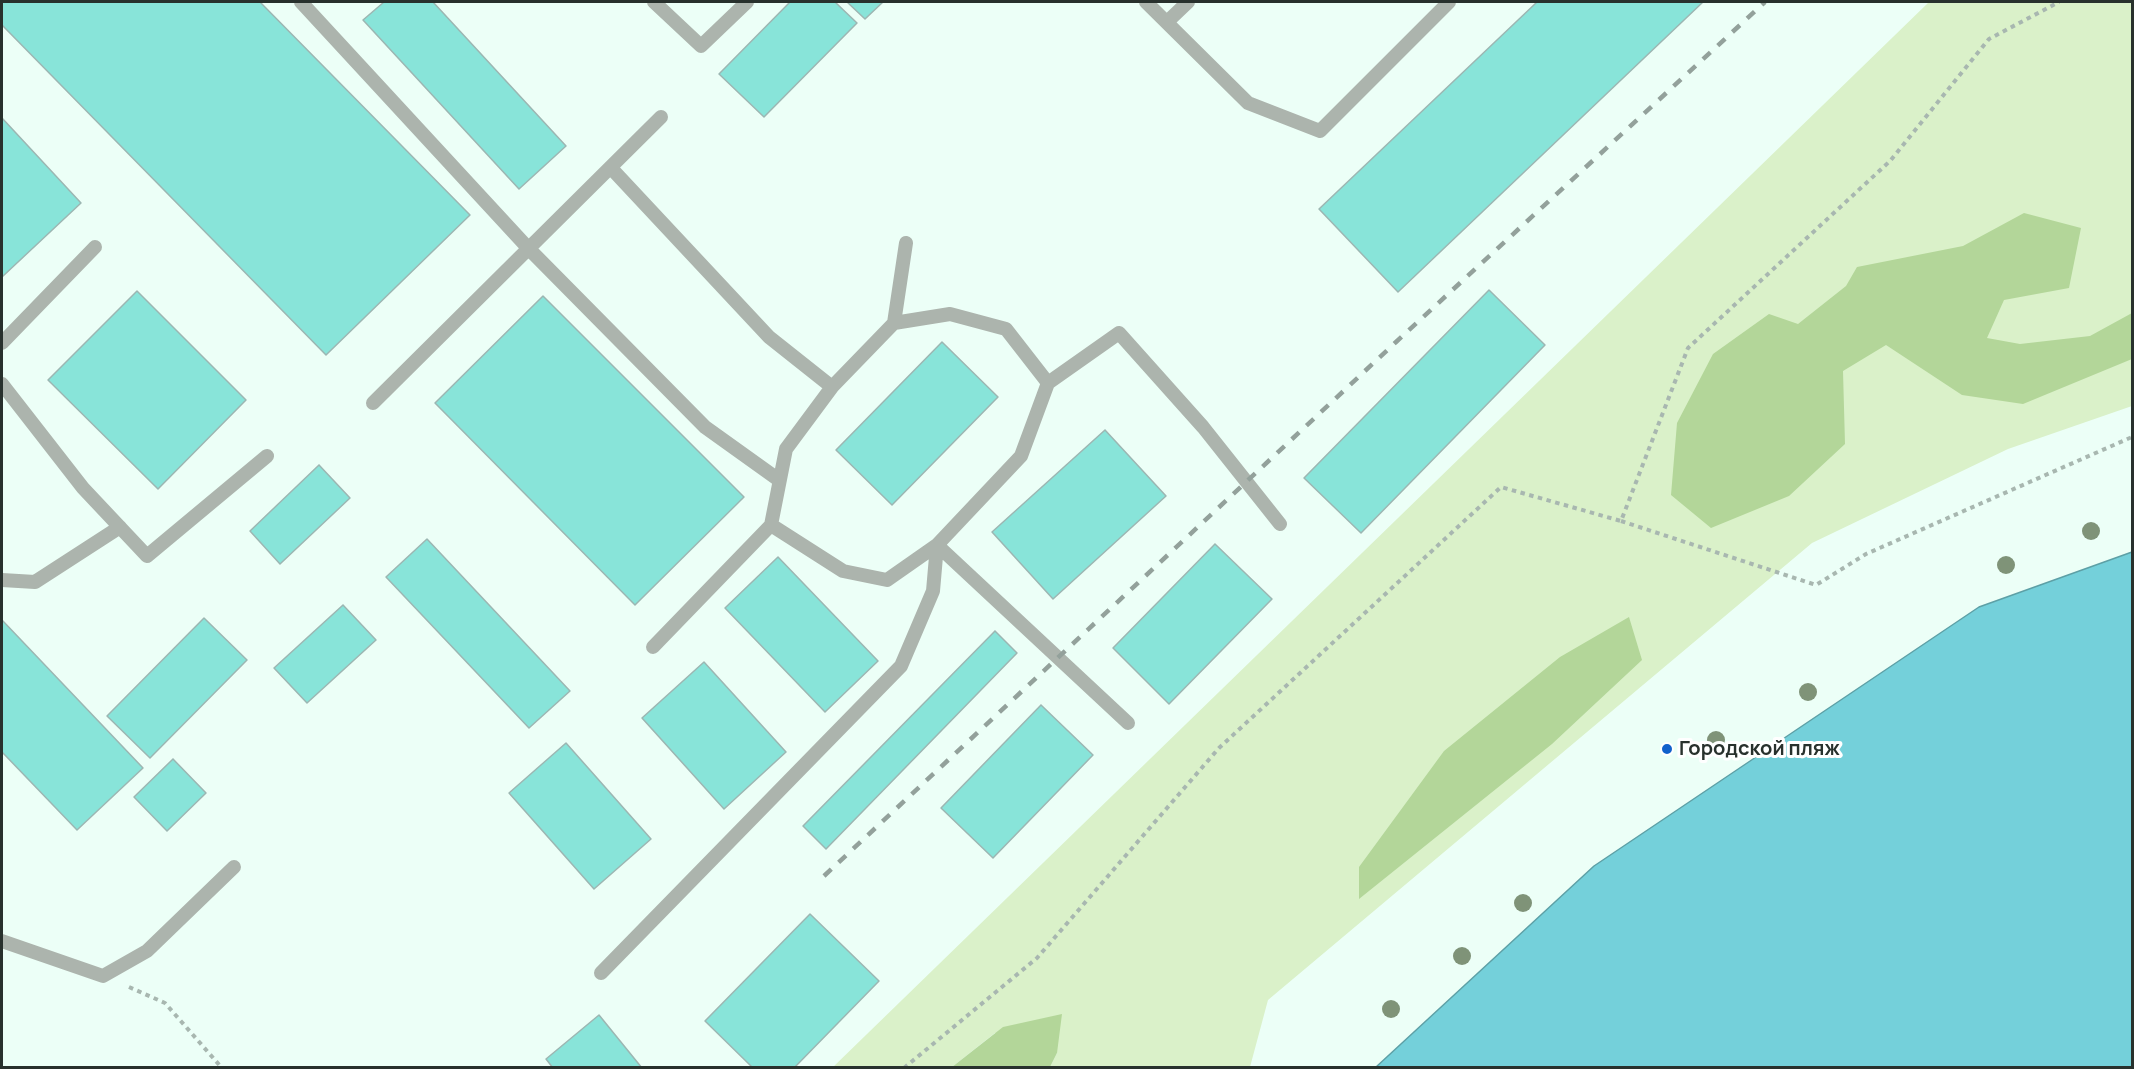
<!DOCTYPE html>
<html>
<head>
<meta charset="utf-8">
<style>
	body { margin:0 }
	#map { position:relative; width:2134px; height:1069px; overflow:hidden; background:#ecfff7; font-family:Manrope,sans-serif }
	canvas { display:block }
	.frame { position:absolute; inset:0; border:3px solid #28312d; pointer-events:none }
</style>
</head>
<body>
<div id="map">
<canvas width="2134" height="1069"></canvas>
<div class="frame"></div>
</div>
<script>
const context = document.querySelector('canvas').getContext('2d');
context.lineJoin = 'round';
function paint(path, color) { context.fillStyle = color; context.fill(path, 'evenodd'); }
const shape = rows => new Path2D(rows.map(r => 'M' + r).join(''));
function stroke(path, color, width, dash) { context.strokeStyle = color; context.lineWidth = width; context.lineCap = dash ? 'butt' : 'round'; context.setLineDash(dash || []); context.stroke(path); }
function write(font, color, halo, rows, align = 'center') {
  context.font = font + ' Manrope,sans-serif'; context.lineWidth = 6; context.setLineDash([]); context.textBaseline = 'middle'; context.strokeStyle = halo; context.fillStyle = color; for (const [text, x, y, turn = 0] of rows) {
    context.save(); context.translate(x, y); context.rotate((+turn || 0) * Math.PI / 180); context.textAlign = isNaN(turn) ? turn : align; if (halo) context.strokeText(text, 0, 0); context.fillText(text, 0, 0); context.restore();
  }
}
paint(shape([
	[1929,2,2132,2,2132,406,2008,449,1812,543,1268,1000,1250,1067,1050,1067,1057,1053,995,1033,952,1067,832,1068]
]), '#daf1c9');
paint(shape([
	[2024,213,2081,228,2069,288,2004,300,1987,338,2020,344,2090,336,2132,313,2132,359,2023,404,1962,395,1886,345,1843,371,1845,444,1789,496,1711,528,1671,495,1677,423,1713,354,1769,314,1798,324,1846,286,1857,267,1963,246],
	[1629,617,1642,660,1552,744,1359,899,1359,867,1444,751,1560,657],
	[1062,1014,1057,1053,1050,1067,952,1067,1003,1027]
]), '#b3d699');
const water = shape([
	[2132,552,2132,1067,1376,1067,1594,866,1979,607,2132,552]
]);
paint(water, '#74d0da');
stroke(water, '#5da0a6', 1.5);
const building = shape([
	[2,2,260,2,470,215,326,355,2,25,2,2],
	[384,2,433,2,566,146,519,189,363,20,384,2],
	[790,2,835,2,857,23,764,117,719,74,790,2],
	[847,2,883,2,865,19,847,2],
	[1537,2,1703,2,1398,292,1319,209,1537,2],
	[2,118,81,203,2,277,2,118],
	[1489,290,1545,345,1361,533,1304,478,1489,290],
	[137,291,246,400,158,489,48,380,137,291],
	[543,296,744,497,635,605,435,403,543,296],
	[942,342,998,397,892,505,836,450,942,342],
	[1105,430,1166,496,1053,599,992,532,1105,430],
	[319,465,350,498,280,564,250,531,319,465],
	[427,539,570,691,529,728,386,577,427,539],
	[1215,544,1272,599,1169,704,1113,648,1215,544],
	[778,557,878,661,825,712,725,608,778,557],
	[343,605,376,640,307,703,274,668,343,605],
	[204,618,247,660,150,758,107,716,204,618],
	[2,620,143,768,77,830,2,752,2,620],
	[995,631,1017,653,826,849,803,826,995,631],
	[704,662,786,752,724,809,642,718,704,662],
	[1041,705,1093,755,993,858,941,808,1041,705],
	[566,743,651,839,594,889,509,793,566,743],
	[173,759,206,793,167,831,134,797,173,759],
	[810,914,879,981,794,1068,753,1068,705,1021,810,914],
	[599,1015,642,1068,553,1068,546,1059,599,1015]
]);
paint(building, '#88e4d9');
stroke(building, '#9cb6b2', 1.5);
stroke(shape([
	[1621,521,1816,585,1866,554,2132,437],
	[129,987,165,1003,222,1068],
	[904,1068,1037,958,1219,748,1501,487,1621,521,1688,348,1890,161,1989,39,2059,2]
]), '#a8b7b0', 4, [4.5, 4.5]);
stroke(shape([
	[301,2,529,249,705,427,779,480],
	[654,2,701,46,747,2],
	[1146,2,1248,103,1320,131,1449,2],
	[1167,22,1188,2],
	[611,168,769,337,832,387,894,323,906,243],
	[2,343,95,247],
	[1048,383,1119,333,1203,427,1280,524],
	[2,384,83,488,147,556,267,456],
	[373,403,661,117],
	[771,525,843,571,887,580,937,545,1021,456,1048,383,1006,329,950,314,894,323],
	[937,545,1128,723],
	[2,580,35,582,120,527],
	[653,647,771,525,786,449,832,387],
	[2,941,103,976,147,951,234,867],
	[601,973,901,666,933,591,937,545]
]), '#acb4ad', 14);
stroke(shape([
	[824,876,1396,342,1765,2]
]), '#93a19b', 4.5, [10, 10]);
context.fillStyle = '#7f9378';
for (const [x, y] of [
	[2091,531],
	[2006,565],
	[1808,692],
	[1716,740],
	[1523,903],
	[1462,956],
	[1391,1009]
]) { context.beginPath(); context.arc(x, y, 9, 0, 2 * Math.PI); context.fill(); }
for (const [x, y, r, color] of [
	[1667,749,6,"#1161cb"]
]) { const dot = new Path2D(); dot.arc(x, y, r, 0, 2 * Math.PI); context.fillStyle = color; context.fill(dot); stroke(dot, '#fff', 2); }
write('bold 20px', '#28312d', '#fff', [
	["Городской пляж",1679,749]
], 'left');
</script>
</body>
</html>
